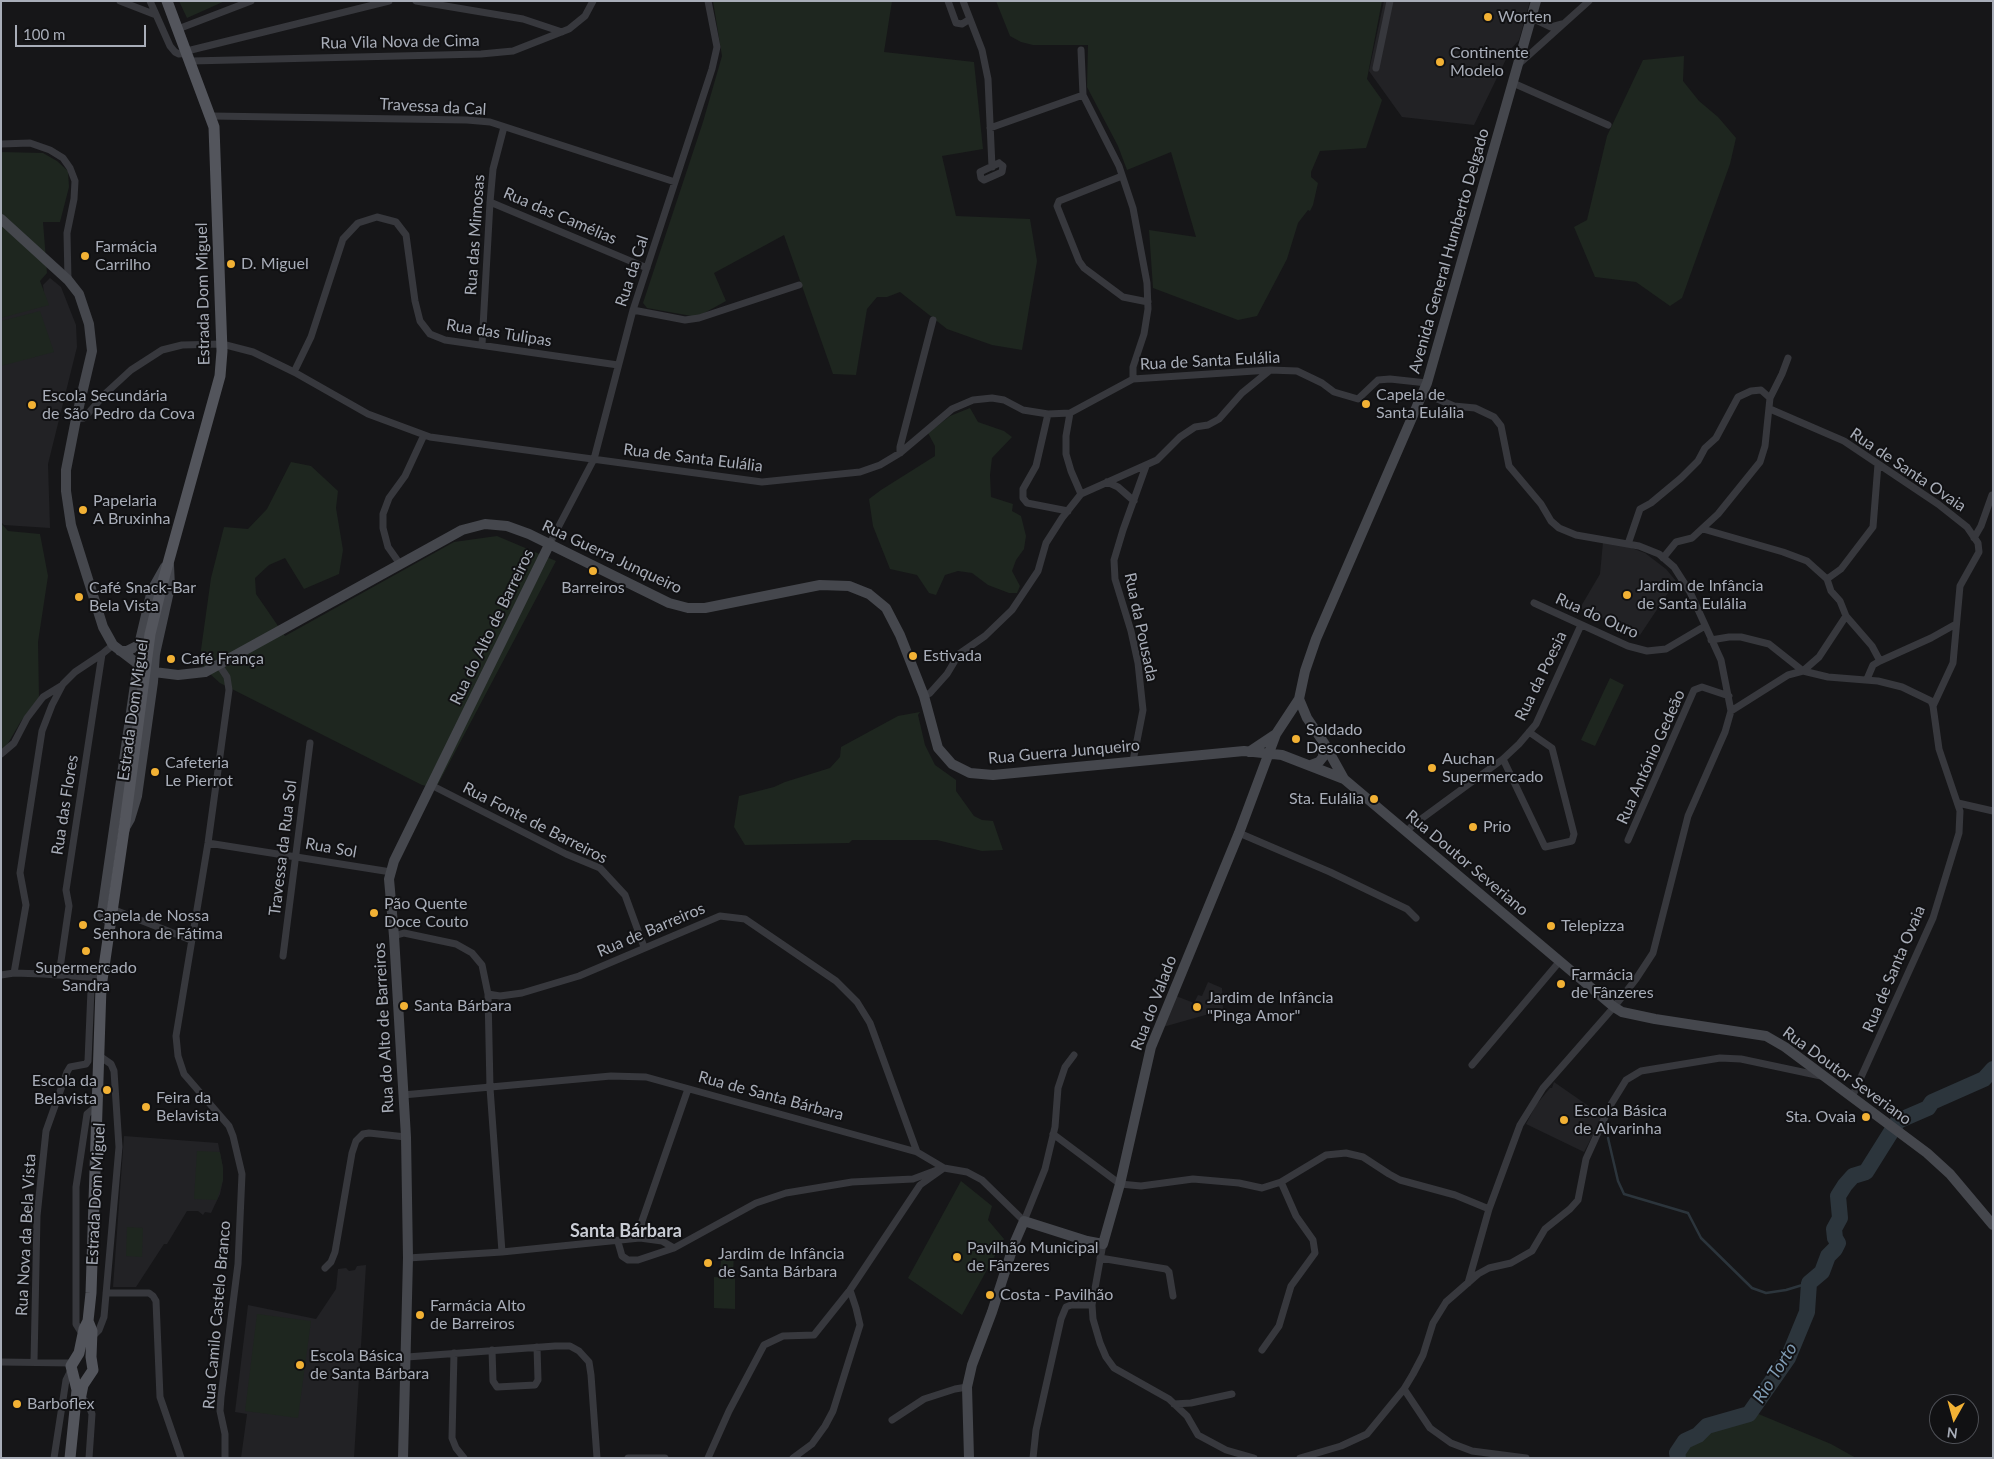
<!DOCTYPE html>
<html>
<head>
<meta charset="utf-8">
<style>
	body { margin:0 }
	#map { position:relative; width:1994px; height:1459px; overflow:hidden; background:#161618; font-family:Lato,sans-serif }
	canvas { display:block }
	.frame { position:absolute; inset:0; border:2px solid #a8adb8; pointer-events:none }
	.north { position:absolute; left:1929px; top:1394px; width:50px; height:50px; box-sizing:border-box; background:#111113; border:1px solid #4d4f55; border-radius:50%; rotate:187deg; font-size:14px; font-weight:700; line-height:20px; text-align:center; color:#a8adb8 }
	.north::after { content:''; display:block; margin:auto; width:18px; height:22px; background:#f2b134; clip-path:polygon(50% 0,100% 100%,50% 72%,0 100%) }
	.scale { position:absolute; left:15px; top:25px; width:131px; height:22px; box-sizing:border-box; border:2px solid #a8adb8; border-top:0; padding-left:6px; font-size:15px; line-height:18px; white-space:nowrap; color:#a8adb8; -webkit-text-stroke:4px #111113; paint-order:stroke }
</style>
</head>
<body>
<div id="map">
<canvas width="1994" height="1459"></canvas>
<div class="frame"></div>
<div class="north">N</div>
<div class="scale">100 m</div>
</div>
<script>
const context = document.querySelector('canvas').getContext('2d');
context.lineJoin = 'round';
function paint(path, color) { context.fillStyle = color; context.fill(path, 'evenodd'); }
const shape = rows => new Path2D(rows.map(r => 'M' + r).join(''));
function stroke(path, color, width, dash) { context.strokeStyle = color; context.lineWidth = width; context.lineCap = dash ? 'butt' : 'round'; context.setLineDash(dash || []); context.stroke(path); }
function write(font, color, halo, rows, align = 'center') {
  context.font = font + ' Lato,sans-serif'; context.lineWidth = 4; context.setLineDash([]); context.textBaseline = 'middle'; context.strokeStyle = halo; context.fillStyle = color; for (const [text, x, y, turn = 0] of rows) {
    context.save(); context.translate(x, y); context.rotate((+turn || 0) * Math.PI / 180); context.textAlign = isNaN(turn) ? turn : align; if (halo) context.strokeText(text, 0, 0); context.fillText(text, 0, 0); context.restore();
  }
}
paint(shape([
	[1384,1,1530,1,1519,40,1511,49,1474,125,1402,117,1369,71],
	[50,278,61,287,76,325,77,347,48,464,50,528,4,525,1,522,1,314,45,301,43,285],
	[1603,542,1629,547,1645,553,1666,569,1676,581,1640,635,1580,608,1600,574],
	[1208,982,1222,988,1223,1010,1163,1027,1176,996,1194,1003,1198,995,1202,996],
	[1554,1082,1603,1116,1584,1152,1526,1124,1536,1105,1550,1088,1552,1088],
	[124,1136,218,1143,223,1168,223,1180,220,1194,211,1213,205,1212,203,1215,198,1211,187,1211,167,1244,164,1244,136,1287,113,1287],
	[366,1265,354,1458,241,1458,247,1414,235,1412,248,1305,316,1319,336,1289,338,1269,346,1268,349,1271,355,1270,357,1266]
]), '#222225');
paint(shape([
	[179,1,225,1,187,18],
	[713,1,892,1,884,52,974,62,983,149,942,156,956,216,1030,219,1037,261,1022,350,992,345,947,329,900,292,887,297,877,297,867,309,856,375,833,374,784,235,714,273,726,301,697,317,647,308,643,303,703,122,722,56],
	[996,1,1382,1,1367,79,1382,100,1366,148,1320,151,1311,172,1311,177,1318,183,1313,205,1310,211,1308,210,1298,223,1287,259,1257,316,1238,320,1153,288,1149,230,1196,237,1171,152,1127,170,1118,146,1087,87,1088,45,1033,45,1021,42,1010,36],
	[1684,56,1683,81,1699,101,1718,117,1736,138,1730,164,1682,298,1670,306,1636,282,1595,277,1574,227,1587,220,1607,136,1643,60],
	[1,152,43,153,57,161,68,171,69,187,60,222,43,222,47,273,40,281,49,305,1,318],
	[40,311,54,352,1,366,1,321],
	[970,408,978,422,1004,431,1012,437,992,458,990,475,991,497,1013,504,1012,511,1021,516,1026,536,1024,549,1016,560,1012,571,1020,586,1017,593,1009,593,988,585,972,573,958,571,945,575,936,595,929,593,917,575,890,569,873,526,869,499,881,490,935,456,935,446,928,433,950,416],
	[291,462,311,466,338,491,336,508,343,550,339,574,304,589,285,558,269,565,255,578,256,594,285,636,454,542,497,536,556,561,436,788,422,785,220,683,199,664,211,578,224,527,248,529,267,509],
	[1,523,8,531,40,534,48,576,38,642,39,698,21,721,7,745,1,750],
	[1610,678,1624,685,1595,746,1581,740],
	[920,712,918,715,925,745,935,765,956,780,956,791,974,816,982,820,993,821,1003,850,982,851,937,840,852,840,849,843,745,845,734,827,739,796,774,787,785,782,830,768,840,757,841,747,898,716],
	[197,1151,220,1152,223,1168,223,1180,217,1200,194,1199],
	[961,1181,992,1206,988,1220,1004,1239,962,1315,908,1278],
	[127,1227,143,1228,142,1257,126,1256],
	[734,1253,733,1275,720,1274,721,1259],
	[714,1277,735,1278,735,1309,714,1308],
	[257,1314,311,1321,298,1418,245,1411],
	[1756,1413,1831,1444,1856,1458,1672,1458,1679,1449,1732,1418,1753,1416]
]), '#1e261f');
stroke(shape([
	[1608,1138,1618,1181,1624,1194,1688,1213,1701,1238,1752,1288,1766,1293,1786,1290,1809,1283]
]), '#2c353c', 2.5);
stroke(shape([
	[1678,1458,1677,1453,1685,1441,1698,1435,1707,1426,1749,1414,1788,1358,1807,1312,1809,1283,1822,1272,1828,1256,1835,1249,1838,1243,1835,1238,1834,1229,1840,1218,1838,1196,1845,1185,1853,1176,1866,1172,1898,1121,1928,1108,1932,1102,1984,1079,1993,1069]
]), '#2c353c', 16);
stroke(shape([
	[120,1,156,15],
	[150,1,170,46,175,52,179,54,188,53],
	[416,1,523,19,562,32],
	[948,1,956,23,962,24,970,19],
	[963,1,982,50,988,79,992,167],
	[1533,11,1536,20,1551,27,1562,24],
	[178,29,251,1],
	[1081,50,1083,95,1119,166,1133,208,1147,283,1148,309,1144,334,1133,367,1133,379],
	[187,51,389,1],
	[191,61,481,54,513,51,569,29,585,16,593,1],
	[1519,64,1589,1],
	[1376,68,1390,1],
	[1513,83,1608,125],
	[212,116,467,120,490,122,675,182],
	[990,128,1083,95],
	[1,144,30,143,50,150,63,158,70,168,75,181,74,199,67,233,68,280],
	[999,163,1003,166,1002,172,984,180,981,178,980,172,999,163],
	[1122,176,1059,201,1057,206,1079,261,1084,268,1123,297,1148,302],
	[490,202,647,268],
	[633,310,685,320,699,318,799,285],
	[482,345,490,202,493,169,504,127],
	[294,372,311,337,343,239,358,223,377,217,396,222,406,235,415,301,420,321,430,334,445,340,618,365],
	[1423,393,1454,406,1475,408,1494,417,1501,426,1509,466,1541,504,1551,521,1559,528,1576,535,1639,546,1659,554,1674,567,1690,592,1721,660,1731,711,1725,732,1688,816,1653,953,1636,979,1614,1007,1543,1088,1520,1125,1489,1209,1468,1283],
	[1770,409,1844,441,1938,504,1967,527,1978,543,1979,552,1960,586,1953,663,1933,706,1939,749,1960,811,1959,833,1933,918,1852,1097],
	[1070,413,1066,436,1066,454,1071,471,1081,494],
	[1048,414,1036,466,1023,489,1023,498,1027,503,1068,511],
	[76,419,84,418,106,393,131,370,162,350,182,345,222,344,253,352,294,372,368,414,430,437,762,482,860,472,880,465,900,453,952,409,973,400,992,398,1004,400,1023,410,1048,414,1070,413,1133,379,1270,370,1297,371,1322,383,1334,392,1358,399,1378,380,1390,379,1427,383],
	[900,453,900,447,933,320],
	[1107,482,1118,487,1134,501],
	[1703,529,1783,552,1807,561,1827,579,1831,591,1840,601,1846,616,1819,657,1803,671,1769,644,1741,637,1729,637,1711,640],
	[1974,538,1981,526,1992,495],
	[550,543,594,459,633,310,712,69,717,47,708,1],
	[1628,544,1640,509,1651,503,1681,478,1698,461,1705,448,1716,438,1738,397,1751,391,1761,390,1770,398],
	[1663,558,1676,542,1692,538,1718,514,1760,462,1765,446,1770,398,1782,374,1788,358],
	[400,564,388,547,383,528,383,514,389,498,405,476,424,435],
	[1827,579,1841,569,1873,527,1878,464],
	[1534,603,1628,646,1647,651,1666,649,1705,626],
	[1846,616,1872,646,1880,661],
	[219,665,227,677,229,690,208,843,176,1036,178,1056,184,1074,229,1126,233,1136,242,1174,238,1264,221,1397,220,1411,225,1434,225,1458],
	[1867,679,1873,665,1880,661,1931,638,1956,624],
	[924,696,930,693,947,674,959,654,985,636,1012,610,1038,571,1046,543,1062,518,1081,494,1157,460,1180,437,1195,427,1208,425,1219,419,1242,393,1269,371],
	[1731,711,1788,675,1803,671,1828,677,1878,681,1902,687,1931,701,1933,706],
	[1,754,14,743,27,718,43,697,61,686],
	[1503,759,1545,847,1572,841,1574,834,1552,748,1529,732],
	[1133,761,1143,710,1138,663,1131,631,1115,579,1114,560,1123,530,1146,466],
	[431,785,566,854,600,868,625,895,644,947],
	[1958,803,1993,811],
	[1406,832,1413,825,1503,759,1519,744,1536,724,1581,625],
	[1239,833,1330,872,1407,909,1416,918],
	[1628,840,1694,690,1702,687,1729,696],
	[208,843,391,872],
	[112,909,191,940],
	[394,936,404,933,456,944,472,953,482,965,488,994,490,1088,502,1252],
	[283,956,310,743],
	[14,973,26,905,20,873,42,731,52,705,63,684,75,672,102,654],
	[1,975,14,973,43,974,102,978],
	[59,975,69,906,66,890,102,654,113,645],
	[488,994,500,996,522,993,579,976,720,916,745,919,836,981,857,1002,870,1023,917,1152],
	[1472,1065,1560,961],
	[403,1095,611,1076,646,1077,917,1152,944,1168,967,1172,982,1180,1024,1221,1045,1169,1055,1127,1058,1088,1065,1067,1074,1055],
	[1053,1134,1120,1184,1141,1186,1193,1179,1239,1183,1262,1188,1281,1182,1326,1155,1346,1153,1363,1157,1389,1174,1400,1180,1455,1195,1489,1209],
	[640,1238,642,1221,688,1089],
	[1103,1244,1092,1305,1093,1319,1100,1343,1106,1357,1114,1368,1169,1399,1187,1416,1198,1435,1226,1450,1254,1458],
	[674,1248,756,1203,786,1193,852,1182,913,1179,937,1170],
	[408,1258,502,1252,640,1238,662,1241,674,1248,638,1260,628,1260,622,1256,618,1242],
	[1100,1258,1166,1269,1169,1272,1173,1296],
	[325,1268,331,1262,335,1252,352,1153,356,1141,363,1134,369,1133,406,1137],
	[106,1293,149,1293,153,1296,156,1301,160,1397,181,1458],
	[83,1335,76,1324,76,1187,87,1114,98,1105],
	[92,1337,99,1330,104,1317,119,1147,114,1071,111,1064,98,1055],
	[492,1350,493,1381,497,1387,535,1385,538,1380,537,1347],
	[1262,1350,1279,1326,1291,1286,1315,1253,1313,1240,1296,1216,1281,1182],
	[454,1353,452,1438,456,1448,464,1458],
	[407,1357,555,1346,570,1346,579,1351,589,1362,591,1375,597,1458],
	[1,1362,72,1363],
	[34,1362,37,1216,46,1131,67,1072,70,1067,86,1064,88,1061,91,990,92,987,101,987],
	[1404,1389,1430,1428,1451,1443,1472,1451,1526,1458],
	[81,1396,89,1406,92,1414,89,1458],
	[1174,1404,1191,1403,1232,1394],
	[892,1420,924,1399,955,1389,967,1387],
	[54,1458,66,1380,71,1370],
	[628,1458,665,1458],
	[708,1458,729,1411,764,1345,783,1336,814,1335,850,1290,920,1185,944,1168],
	[793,1458,812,1444,825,1426,833,1411,860,1325,856,1308,850,1290],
	[1033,1458,1036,1430,1061,1319,1066,1307,1071,1305,1092,1305],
	[1300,1458,1341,1446,1367,1434,1404,1389,1413,1374,1423,1355,1433,1323,1446,1302,1478,1274,1489,1268,1511,1263,1532,1251,1545,1229,1570,1209,1578,1200,1586,1159,1610,1106,1626,1080,1641,1071,1720,1058,1741,1059,1821,1076]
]), '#37383d', 7);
stroke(shape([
	[1,219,68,280,79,294,89,324,92,351,76,419,66,470,66,491,71,525,103,627,113,645,138,664,154,672,178,675,205,672,462,530,485,524,507,526,529,534,669,603,688,608,705,608,820,585,849,586,869,594,886,608,900,635,924,696,938,748,952,764,970,773,993,775,1244,751,1282,755,1344,779,1614,1007,1622,1012,1655,1019,1766,1036,1785,1047,1927,1153,1950,1174,1993,1225],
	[120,651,127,651,139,645,152,590,165,567],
	[1299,699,1307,718,1324,743,1344,779],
	[1249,752,1276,734],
	[1311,765,1319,762,1323,757,1324,744],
	[126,826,130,819,137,796,153,682,155,654,170,587,169,565],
	[110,921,104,917,102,912,138,664],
	[403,1458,408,1258,406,1137,394,936,389,879,394,861,550,543],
	[969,1458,967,1387,972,1365,992,1312,1014,1244,1024,1221,1087,1241,1103,1244,1120,1184,1151,1047,1239,833,1276,734,1299,699,1305,671,1316,639,1427,383,1536,1]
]), '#45474d', 10);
stroke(shape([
	[162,585,220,376,222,351,214,127,167,1],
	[80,1400,83,1385,93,1370,91,1357,92,1331,88,1321],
	[70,1458,77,1390,71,1366,79,1353,84,1329,88,1321,91,1293,101,987,124,830]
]), '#53555c', 11);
stroke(shape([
	[124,830,150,634,162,585]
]), '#53555c', 11);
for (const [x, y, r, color] of [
	[1488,17,5,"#f2b134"],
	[1440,62,5,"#f2b134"],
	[85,256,5,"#f2b134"],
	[231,264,5,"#f2b134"],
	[1366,404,5,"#f2b134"],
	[32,405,5,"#f2b134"],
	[83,510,5,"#f2b134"],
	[593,571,5,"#f2b134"],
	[1627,595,5,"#f2b134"],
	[79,597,5,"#f2b134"],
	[913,656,5,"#f2b134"],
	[171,659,5,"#f2b134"],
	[1296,739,5,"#f2b134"],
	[1432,768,5,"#f2b134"],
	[155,772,5,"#f2b134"],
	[1374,799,5,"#f2b134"],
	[1473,827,5,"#f2b134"],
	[374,913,5,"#f2b134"],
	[83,925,5,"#f2b134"],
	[1551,926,5,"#f2b134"],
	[86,951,5,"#f2b134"],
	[1561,984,5,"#f2b134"],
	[404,1006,5,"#f2b134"],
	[1197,1007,5,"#f2b134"],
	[107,1090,5,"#f2b134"],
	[146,1107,5,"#f2b134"],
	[1866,1117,5,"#f2b134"],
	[1564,1120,5,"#f2b134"],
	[957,1257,5,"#f2b134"],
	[708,1263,5,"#f2b134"],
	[990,1295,5,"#f2b134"],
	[420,1315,5,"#f2b134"],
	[300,1365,5,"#f2b134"],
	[17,1404,5,"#f2b134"]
]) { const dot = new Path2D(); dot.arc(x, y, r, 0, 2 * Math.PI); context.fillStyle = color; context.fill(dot); stroke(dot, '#111113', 2); }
write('16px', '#a8adb8', '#111113', [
	["Worten",1498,17],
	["Continente",1450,53],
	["Modelo",1450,71],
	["Farmácia",95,247],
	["Carrilho",95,265],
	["D. Miguel",241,264],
	["Capela de",1376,395],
	["Santa Eulália",1376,413],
	["Escola Secundária",42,396],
	["de São Pedro da Cova",42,414],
	["Papelaria",93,501],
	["A Bruxinha",93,519],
	["Jardim de Infância",1637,586],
	["de Santa Eulália",1637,604],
	["Café Snack-Bar",89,588],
	["Bela Vista",89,606],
	["Barreiros",593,588,"center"],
	["Estivada",923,656],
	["Café França",181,659],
	["Soldado",1306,730],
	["Desconhecido",1306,748],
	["Auchan",1442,759],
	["Supermercado",1442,777],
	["Cafeteria",165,763],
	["Le Pierrot",165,781],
	["Sta. Eulália",1364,799,"right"],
	["Prio",1483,827],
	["Pão Quente",384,904],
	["Doce Couto",384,922],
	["Capela de Nossa",93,916],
	["Senhora de Fátima",93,934],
	["Telepizza",1561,926],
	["Supermercado",86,968,"center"],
	["Sandra",86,986,"center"],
	["Farmácia",1571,975],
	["de Fânzeres",1571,993],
	["Jardim de Infância",1207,998],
	["\"Pinga Amor\"",1207,1016],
	["Santa Bárbara",414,1006],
	["Escola da",97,1081,"right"],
	["Belavista",97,1099,"right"],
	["Feira da",156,1098],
	["Belavista",156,1116],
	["Escola Básica",1574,1111],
	["de Alvarinha",1574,1129],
	["Sta. Ovaia",1856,1117,"right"],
	["Pavilhão Municipal",967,1248],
	["de Fânzeres",967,1266],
	["Jardim de Infância",718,1254],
	["de Santa Bárbara",718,1272],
	["Costa - Pavilhão",1000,1295],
	["Farmácia Alto",430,1306],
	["de Barreiros",430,1324],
	["Escola Básica",310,1356],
	["de Santa Bárbara",310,1374],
	["Barboflex",27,1404]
], 'left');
write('16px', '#a8adb8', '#111113', [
	["Rua Vila Nova de Cima",400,42,-1],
	["Travessa da Cal",433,107,3],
	["Rua das Camélias",560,216,23],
	["Rua das Mimosas",475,235,-86],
	["Avenida General Humberto Delgado",1449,251,-74],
	["Rua da Cal",632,271,-72],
	["Estrada Dom Miguel",203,294,-91],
	["Rua das Tulipas",499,333,9],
	["Rua de Santa Eulália",1210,361,-3],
	["Rua de Santa Eulália",693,458,7],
	["Rua de Santa Ovaia",1908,470,34],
	["Rua Guerra Junqueiro",612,557,25],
	["Rua do Ouro",1597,616,24],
	["Rua do Alto de Barreiros",492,627,-64],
	["Rua da Pousada",1141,627,78],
	["Rua da Poesia",1541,676,-64],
	["Estrada Dom Miguel",133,710,-82],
	["Rua Guerra Junqueiro",1064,752,-5],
	["Rua António Gedeão",1651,757,-66],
	["Rua das Flores",65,805,-81],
	["Rua Fonte de Barreiros",535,823,27],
	["Travessa da Rua Sol",283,848,-83],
	["Rua Sol",331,848,10],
	["Rua Doutor Severiano",1467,863,40],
	["Rua de Barreiros",651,930,-23],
	["Rua de Santa Ovaia",1894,969,-67],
	["Rua do Valado",1154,1003,-69],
	["Rua do Alto de Barreiros",384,1028,-93],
	["Rua Doutor Severiano",1847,1076,36],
	["Rua de Santa Bárbara",771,1096,15],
	["Estrada Dom Miguel",96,1194,-87],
	["Rua Nova da Bela Vista",26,1235,-87],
	["Rua Camilo Castelo Branco",217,1315,-85]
]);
write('bold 18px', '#c9ccd4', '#111113', [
	["Santa Bárbara",626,1231]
]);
write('italic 18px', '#7f9bb3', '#111113', [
	["Rio Torto",1775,1373,-58]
]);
</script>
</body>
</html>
